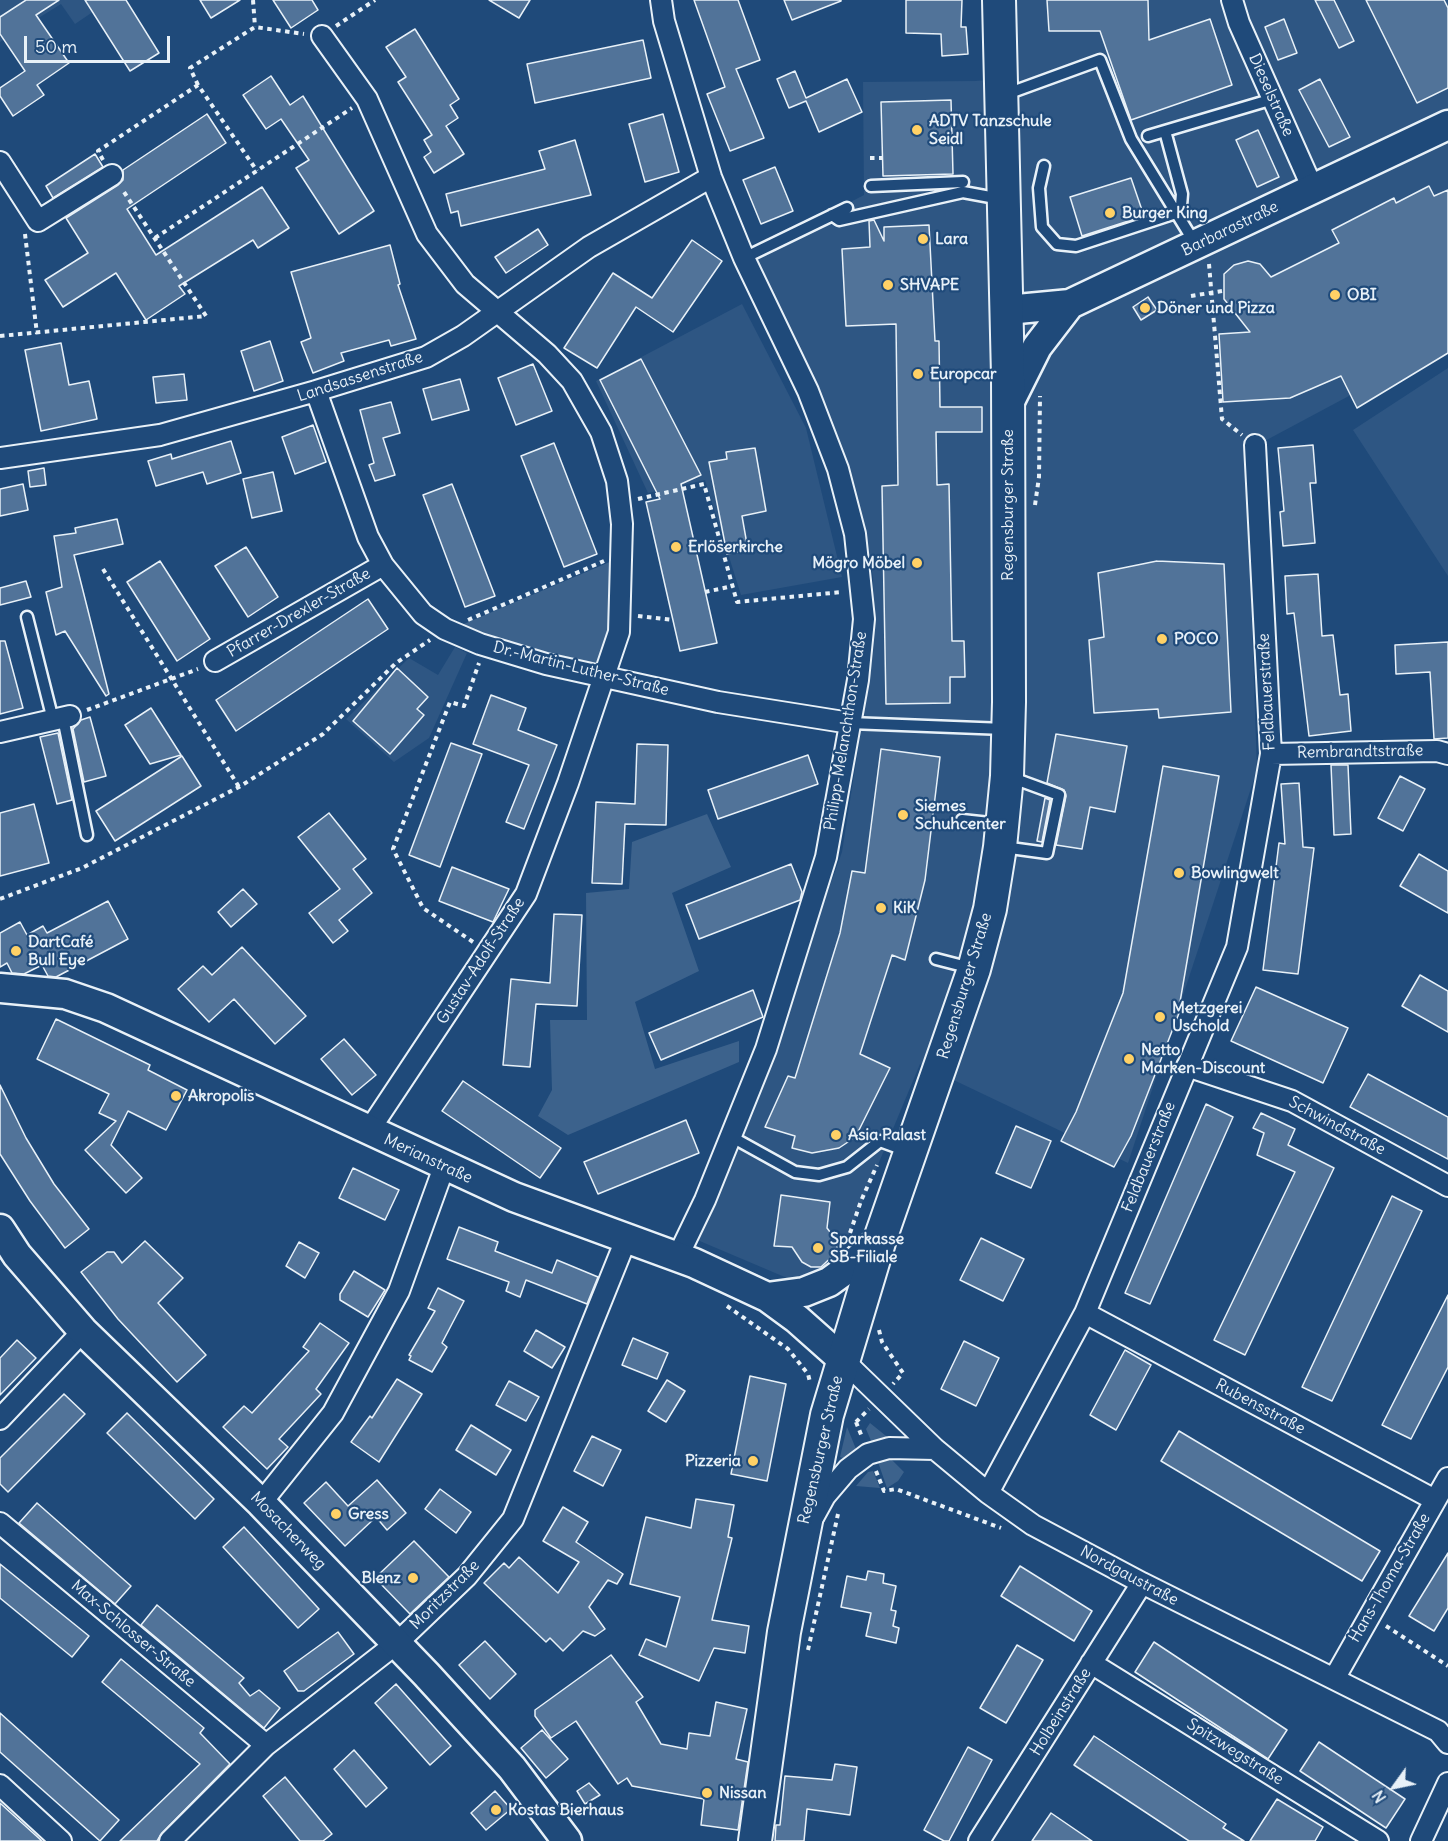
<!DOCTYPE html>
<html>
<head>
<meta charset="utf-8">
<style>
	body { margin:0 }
	#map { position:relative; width:1448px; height:1841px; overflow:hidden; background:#1f4a7a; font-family:Delius,sans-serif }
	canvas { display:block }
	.north { position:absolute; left:1364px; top:1757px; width:60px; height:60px; -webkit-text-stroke:4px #1f4a7a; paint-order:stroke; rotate:237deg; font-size:16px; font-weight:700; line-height:24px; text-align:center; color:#e8f1f8 }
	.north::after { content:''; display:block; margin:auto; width:21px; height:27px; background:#e8f1f8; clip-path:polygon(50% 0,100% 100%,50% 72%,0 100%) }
	.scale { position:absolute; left:24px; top:36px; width:146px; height:27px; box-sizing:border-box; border:3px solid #e8f1f8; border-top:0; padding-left:8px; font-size:18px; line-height:21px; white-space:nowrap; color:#e8f1f8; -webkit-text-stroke:4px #1f4a7a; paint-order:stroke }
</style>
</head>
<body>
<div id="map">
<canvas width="1448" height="1841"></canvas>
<div class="north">N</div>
<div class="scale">50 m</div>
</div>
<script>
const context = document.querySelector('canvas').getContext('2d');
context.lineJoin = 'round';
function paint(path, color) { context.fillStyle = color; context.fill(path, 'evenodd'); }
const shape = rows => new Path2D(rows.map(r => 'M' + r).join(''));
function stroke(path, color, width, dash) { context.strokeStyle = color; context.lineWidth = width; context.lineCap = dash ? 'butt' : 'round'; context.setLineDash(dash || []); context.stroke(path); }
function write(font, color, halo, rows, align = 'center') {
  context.font = font + ' Delius,sans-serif'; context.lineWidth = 4.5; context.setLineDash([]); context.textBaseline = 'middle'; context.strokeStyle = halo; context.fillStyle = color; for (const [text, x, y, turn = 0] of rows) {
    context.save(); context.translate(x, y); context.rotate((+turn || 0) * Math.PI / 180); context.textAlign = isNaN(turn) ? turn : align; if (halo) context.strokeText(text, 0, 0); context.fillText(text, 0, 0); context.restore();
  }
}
paint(shape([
	[0,0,108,0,109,1,75,24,61,4,0,42],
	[1011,0,1448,0,1448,343,1246,451,1257,770,1128,1163,920,1064,842,1251,820,1274,803,1280,787,1278,695,1239,725,1177,842,852,874,647,873,577,860,508,816,389,751,254,864,195,863,82,975,81,1015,78],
	[742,304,806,428,842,577,741,595,705,480,648,493,596,381],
	[1448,368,1448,576,1353,430],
	[455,647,467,653,429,738,394,762,346,719,409,658,438,675]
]), '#2e5683');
paint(shape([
	[619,558,615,632,602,673,452,629],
	[707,814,731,867,672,893,699,971,635,1002,655,1069,739,1041,739,1062,568,1135,538,1116,552,1090,550,1020,587,1020,586,893,629,889,632,842],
	[870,1423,891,1440,872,1443,866,1429],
	[847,1427,856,1449,845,1459,840,1457],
	[891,1459,904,1472,898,1481,887,1488,878,1462],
	[873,1471,880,1488,856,1486,868,1472]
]), '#3c628c');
const building = shape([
	[26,0,59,0,36,15,69,63,37,85,44,95,13,116,0,96,0,88,25,71,0,34,0,17,26,0],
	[85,0,126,0,159,53,130,71,85,0],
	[200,0,240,0,211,18,200,0],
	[273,0,312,0,318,10,291,28,273,0],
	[489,0,530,0,519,18,489,0],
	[694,0,738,0,760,60,736,69,764,138,730,151,707,94,725,87,694,0],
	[784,0,841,0,841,1,792,20,784,0],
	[906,0,962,0,961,27,966,27,968,54,942,56,941,34,906,33,906,0],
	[1047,0,1148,0,1149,40,1210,19,1232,85,1131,120,1100,31,1049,31,1047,0],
	[1315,0,1334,0,1354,41,1339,48,1315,0],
	[1366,0,1444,0,1448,8,1448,88,1417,103,1366,0],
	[1284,19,1297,53,1278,60,1265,27,1284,19],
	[415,29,459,99,450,105,458,118,446,126,464,154,434,173,424,157,431,152,424,140,432,135,398,82,406,77,386,47,415,29],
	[643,40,651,78,535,103,527,64,643,40],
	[795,71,806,98,847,79,862,112,819,132,806,101,789,108,777,79,795,71],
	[271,76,290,105,303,96,374,211,339,234,296,168,309,160,281,119,266,129,243,95,271,76],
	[1320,79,1350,137,1329,147,1299,90,1320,79],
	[951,100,953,174,883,176,881,102,951,100],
	[207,114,226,143,127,209,156,255,262,187,289,228,258,248,253,240,179,286,185,294,146,320,116,273,63,307,45,280,88,253,66,218,118,185,123,180,123,170,207,114],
	[663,114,679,172,645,182,629,124,663,114],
	[1258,130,1279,177,1257,187,1236,140,1258,130],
	[575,140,591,195,461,226,458,211,451,213,446,194,545,169,539,151,575,140],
	[95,154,103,167,53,198,46,186,95,154],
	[775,167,793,211,761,224,743,180,775,167],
	[1131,178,1144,216,1082,236,1070,197,1131,178],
	[1429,186,1434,196,1448,190,1448,353,1357,408,1341,376,1290,398,1223,402,1219,334,1250,332,1224,299,1224,274,1234,265,1248,261,1260,264,1271,277,1339,243,1332,230,1394,198,1396,203,1429,186],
	[874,220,884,241,884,227,929,225,935,341,939,341,940,407,982,407,982,432,936,432,937,485,949,484,952,641,964,641,965,677,950,677,950,703,886,704,882,486,898,485,896,324,846,326,842,249,870,247,869,221,874,220],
	[538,229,548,245,506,273,495,257,538,229],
	[692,240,722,261,673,332,636,307,597,368,564,348,613,273,652,298,692,240],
	[390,245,400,284,398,285,416,339,391,346,389,340,341,353,344,361,313,373,301,342,311,338,291,272,390,245],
	[1148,297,1157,310,1141,320,1133,307,1148,297],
	[270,341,283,381,254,391,241,351,270,341],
	[61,343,69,385,89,381,97,419,41,431,25,350,61,343],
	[641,359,701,475,681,484,717,643,680,651,646,502,660,499,600,380,641,359],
	[533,364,552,411,516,425,498,378,533,364],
	[184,374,187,400,156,403,153,377,184,374],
	[460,379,469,410,432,420,423,389,460,379],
	[391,402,400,433,383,438,395,475,375,481,369,465,374,463,360,410,391,402],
	[313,425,326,462,295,474,282,437,313,425],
	[231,441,241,473,207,484,203,472,156,486,148,461,171,454,172,459,231,441],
	[554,443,597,554,564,567,521,456,554,443],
	[1313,445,1316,483,1310,483,1315,543,1283,546,1280,512,1284,511,1278,448,1313,445],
	[755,448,766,511,742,516,748,550,727,554,709,462,727,459,726,452,755,448],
	[44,468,46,485,30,487,28,471,44,468],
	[273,472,282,511,252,518,243,479,273,472],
	[23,484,28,510,0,516,0,489,23,484],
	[452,484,495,596,465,607,423,495,452,484],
	[117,519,123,544,74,555,109,694,106,696,65,631,56,635,46,592,62,587,54,536,76,533,75,528,117,519],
	[246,547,278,597,248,617,215,566,246,547],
	[160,561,210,639,177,661,127,582,160,561],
	[1157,561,1224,564,1231,712,1159,718,1158,709,1094,713,1089,640,1104,637,1098,573,1157,561],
	[1318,574,1322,636,1333,635,1340,695,1348,694,1351,731,1309,736,1294,613,1287,614,1285,576,1318,574],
	[26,581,31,597,0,605,0,588,26,581],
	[368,599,388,629,236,731,216,700,368,599],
	[0,641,5,641,23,708,0,714,0,641],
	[1448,642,1448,738,1434,739,1430,672,1396,674,1395,645,1448,642],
	[397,668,428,697,417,709,424,715,390,754,353,721,397,668],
	[491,695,526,708,518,730,557,745,524,829,506,822,529,765,473,744,491,695],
	[151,708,181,755,150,764,125,725,151,708],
	[90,717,106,776,84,782,73,729,81,720,90,717],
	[58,733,72,800,57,804,40,737,58,733],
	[1056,734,1127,746,1115,812,1090,807,1082,849,1056,845,1066,796,1064,790,1047,783,1056,734],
	[451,743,482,754,440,867,409,855,451,743],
	[637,744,668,745,666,825,625,824,622,884,592,883,596,802,635,804,637,744],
	[881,749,940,757,925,880,905,960,892,955,860,1054,890,1068,859,1130,851,1140,839,1148,812,1153,792,1148,795,1136,765,1127,788,1076,795,1078,840,933,852,871,865,873,881,749],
	[808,755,818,784,718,819,708,790,808,755],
	[182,756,201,786,115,841,96,811,182,756],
	[1331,765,1348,765,1351,834,1334,835,1331,765],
	[1163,766,1219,776,1180,1002,1183,1003,1131,1136,1114,1167,1061,1141,1076,1112,1123,993,1163,766],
	[1400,776,1425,789,1403,831,1378,818,1400,776],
	[1299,783,1303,847,1314,848,1298,974,1263,970,1279,843,1285,844,1281,784,1299,783],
	[1045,798,1050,800,1042,842,1037,841,1045,798],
	[34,804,49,863,0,876,0,813,34,804],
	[329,813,366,859,353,869,372,893,339,920,348,931,333,943,309,913,340,889,298,837,329,813],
	[1419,854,1448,871,1448,913,1400,886,1419,854],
	[791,864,802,892,800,900,699,939,686,905,791,864],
	[452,867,509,889,493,922,439,901,452,867],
	[243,889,257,904,231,927,218,912,243,889],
	[108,901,128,939,56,977,48,976,42,965,24,974,12,973,7,963,0,967,0,933,20,922,27,935,43,926,47,933,108,901],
	[554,914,582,915,577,1006,536,1004,530,1067,503,1065,511,979,550,983,554,914],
	[242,947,306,1016,275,1044,234,999,209,1022,178,989,203,966,212,975,242,947],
	[1420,975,1448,991,1448,1032,1402,1006,1420,975],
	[1256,987,1348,1028,1323,1083,1231,1041,1256,987],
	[753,990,763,1017,661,1060,649,1033,753,990],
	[56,1019,150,1065,148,1070,187,1090,166,1130,128,1111,111,1145,142,1178,126,1193,85,1150,116,1121,99,1113,109,1094,37,1059,56,1019],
	[344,1039,376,1075,352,1095,321,1059,344,1039],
	[1368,1074,1448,1117,1448,1159,1350,1107,1368,1074],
	[463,1081,561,1148,540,1178,442,1111,463,1081],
	[0,1085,26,1138,54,1184,89,1229,65,1248,30,1201,0,1154,0,1085],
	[1206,1104,1233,1117,1150,1304,1125,1293,1206,1104],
	[1261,1113,1295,1129,1288,1145,1334,1168,1245,1355,1214,1340,1295,1172,1257,1155,1264,1133,1253,1128,1261,1113],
	[686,1120,699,1153,598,1194,584,1162,686,1120],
	[1016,1126,1051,1141,1031,1188,996,1173,1016,1126],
	[353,1168,399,1190,385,1220,339,1198,353,1168],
	[781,1195,830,1202,827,1228,836,1240,838,1251,821,1267,811,1267,802,1262,792,1247,774,1246,781,1195],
	[1392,1196,1422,1211,1332,1401,1302,1387,1392,1196],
	[459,1227,498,1242,495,1251,552,1273,557,1260,598,1277,587,1304,526,1280,520,1297,506,1291,509,1282,447,1259,459,1227],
	[981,1238,1024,1259,1003,1301,960,1280,981,1238],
	[145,1241,183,1278,158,1303,206,1355,177,1382,118,1319,81,1272,107,1252,114,1252,122,1263,145,1241],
	[299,1242,319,1253,305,1278,286,1266,299,1242],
	[354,1271,385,1290,368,1317,340,1300,340,1294,354,1271],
	[438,1288,464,1301,442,1343,447,1347,432,1372,409,1360,411,1356,409,1355,435,1311,428,1308,438,1288],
	[1448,1295,1448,1367,1411,1439,1382,1425,1448,1295],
	[320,1323,349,1343,316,1389,321,1394,279,1439,288,1447,267,1469,223,1427,244,1406,252,1413,309,1351,303,1347,320,1323],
	[536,1330,565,1347,552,1368,524,1351,536,1330],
	[633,1338,668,1353,657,1379,622,1365,633,1338],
	[17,1340,36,1358,0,1395,0,1358,17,1340],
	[964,1341,999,1358,976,1406,941,1389,964,1341],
	[1125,1350,1151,1365,1116,1430,1090,1415,1125,1350],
	[750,1376,786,1384,767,1481,731,1474,750,1376],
	[397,1379,422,1394,379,1462,351,1442,370,1416,372,1418,397,1379],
	[667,1380,685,1391,666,1422,648,1411,667,1380],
	[509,1381,539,1397,526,1421,496,1405,509,1381],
	[64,1394,85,1414,8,1492,0,1484,0,1458,64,1394],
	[127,1413,214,1499,195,1519,107,1433,127,1413],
	[471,1425,511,1450,496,1475,456,1450,471,1425],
	[1179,1431,1380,1551,1362,1581,1161,1461,1179,1431],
	[592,1436,621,1450,603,1486,574,1471,592,1436],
	[377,1480,406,1513,387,1530,376,1517,345,1546,304,1503,326,1482,348,1506,377,1480],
	[440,1489,471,1512,456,1533,425,1509,440,1489],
	[696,1499,734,1505,728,1537,732,1538,712,1620,749,1626,745,1653,714,1648,699,1681,639,1655,646,1639,666,1647,680,1597,630,1584,646,1517,691,1528,696,1499],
	[37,1503,131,1586,115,1604,19,1523,37,1503],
	[563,1507,588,1522,576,1542,623,1574,617,1584,608,1580,589,1607,605,1629,595,1636,583,1631,563,1651,550,1638,546,1642,484,1583,504,1563,509,1568,519,1557,558,1593,579,1562,543,1541,563,1507],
	[244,1527,319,1609,298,1628,223,1547,244,1527],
	[414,1541,449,1577,410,1614,375,1578,414,1541],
	[1448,1553,1448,1608,1434,1631,1409,1616,1448,1553],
	[0,1564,89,1636,72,1657,0,1598,0,1564],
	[1020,1566,1092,1611,1074,1641,1001,1596,1020,1566],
	[868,1571,884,1574,883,1583,896,1586,891,1610,896,1611,893,1626,899,1628,896,1643,866,1636,871,1613,841,1607,847,1576,866,1580,868,1571],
	[157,1605,244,1678,239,1683,250,1696,259,1690,280,1708,264,1728,141,1625,157,1605],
	[338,1632,354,1654,304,1691,298,1691,284,1671,338,1632],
	[485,1641,516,1674,490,1699,459,1665,485,1641],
	[1154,1642,1287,1730,1268,1759,1135,1672,1154,1642],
	[1017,1645,1043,1660,1006,1723,980,1708,1017,1645],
	[611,1655,643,1697,636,1702,661,1744,687,1749,689,1733,710,1736,716,1702,747,1709,736,1759,748,1762,738,1830,701,1825,704,1799,632,1786,627,1778,618,1784,576,1721,551,1738,535,1716,535,1710,611,1655],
	[121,1659,204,1728,200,1733,230,1764,162,1833,157,1841,120,1841,200,1764,102,1682,121,1659],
	[396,1684,451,1746,430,1765,375,1703,396,1684],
	[0,1713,119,1820,100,1841,0,1752,0,1713],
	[542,1730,568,1759,546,1778,521,1748,542,1730],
	[1094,1736,1226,1824,1223,1828,1244,1841,1189,1841,1074,1765,1094,1736],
	[1319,1742,1405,1799,1386,1828,1300,1771,1319,1742],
	[968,1747,992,1760,949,1841,944,1841,924,1830,968,1747],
	[354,1750,387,1788,366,1807,334,1769,354,1750],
	[835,1764,857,1767,850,1815,807,1809,804,1841,775,1841,776,1825,780,1825,785,1776,832,1780,835,1764],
	[285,1777,332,1834,323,1841,300,1841,263,1796,285,1777],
	[589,1783,600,1795,585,1804,577,1791,589,1783],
	[495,1791,511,1809,486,1830,471,1813,495,1791],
	[1277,1799,1323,1827,1315,1841,1250,1841,1277,1799],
	[0,1803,42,1841,0,1841,0,1803],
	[1051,1813,1092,1841,1032,1841,1051,1813]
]);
paint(building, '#517399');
stroke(building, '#e8f1f8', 1.5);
const lane = shape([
	[1004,95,1100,60,1131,139,1196,245],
	[1165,131,1182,194,1180,218],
	[1148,136,1273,99],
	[1044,166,1039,188,1042,227,1057,244,1076,246,1176,213],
	[871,186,963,182],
	[832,215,839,220,963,192,1001,199],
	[744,258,847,208],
	[27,617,53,720],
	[63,718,87,835],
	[850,723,1005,729],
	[962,820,999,824],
	[1003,847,1047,853,1059,795,1010,777],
	[936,959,971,968],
	[730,1136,795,1172,819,1175,847,1167,880,1141,907,1151]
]);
const street = shape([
	[661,0,664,21,711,177,744,258,808,391,838,469,855,534,864,619,858,680,826,857,766,1049,705,1200,678,1256],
	[1232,0,1239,23,1313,189],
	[322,36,367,99,427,234,465,284,547,354,572,381,601,432,617,481,622,524,619,632,568,783,526,894,368,1132],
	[0,162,38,221,112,175],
	[316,391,368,537,383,565,423,614,445,629,480,644,546,664,718,702,850,723],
	[0,458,160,435,316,391,426,357,463,336,589,247,711,177],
	[215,661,383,565],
	[0,732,70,716],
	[1271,754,1437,751,1448,754],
	[1187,1066,1292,1101,1448,1186],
	[1085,1313,1435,1500],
	[842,1359,935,1449,988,1493,1033,1525,1142,1583,1438,1731,1448,1743],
	[0,1419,83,1331],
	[988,1493,1085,1313,1237,947,1271,754,1255,445],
	[261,1503,333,1413,399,1291,444,1167],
	[814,1516,825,1496,848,1469,868,1454,889,1448,935,1449],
	[0,1523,266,1745],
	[1091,1663,1378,1841],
	[1334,1679,1448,1478],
	[0,1785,61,1841],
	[170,1841,266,1745,397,1643,467,1576,513,1519,627,1237],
	[979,1841,1142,1583],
	[1421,1841,1448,1783]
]);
const secondary = shape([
	[1007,310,1070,304,1448,125],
	[1008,405,1037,347,1070,304],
	[0,988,65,994,106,1008,514,1197,694,1263,767,1297,797,1319,842,1359],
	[0,1229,17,1255,83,1331,261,1503,426,1674,512,1768,567,1841],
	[767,1297,804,1292,829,1282,851,1266,880,1239]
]);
const primary = shape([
	[755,1841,784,1632,827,1415,880,1239,974,969,990,909,1000,847,1007,776,1009,702,1008,376,999,0]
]);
stroke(lane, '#e8f1f8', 15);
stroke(street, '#e8f1f8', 24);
stroke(secondary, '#e8f1f8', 33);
stroke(primary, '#e8f1f8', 36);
stroke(shape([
	[253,0,255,27],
	[336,26,375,0],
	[198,85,190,68,255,27,304,34],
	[870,158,883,158],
	[103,160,98,151,198,85,257,171],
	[25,234,37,334],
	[155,238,352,108],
	[1209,264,1222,419,1242,435],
	[1191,296,1222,291],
	[0,336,206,316,122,189],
	[638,499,704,484,737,602,842,592],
	[1035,505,1039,477,1040,396],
	[103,569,239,787],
	[705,592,733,586],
	[638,616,673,620],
	[468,620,604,561],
	[87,710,198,669],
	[0,899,82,868,239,787,323,734,396,663,430,640],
	[473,942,423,908,393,849,450,702,464,706,479,663],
	[850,1233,861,1201,877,1165],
	[727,1306,788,1349,808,1374,810,1382],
	[879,1330,882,1342,903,1373,893,1384],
	[856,1422,869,1409],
	[856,1422,862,1437],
	[876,1471,884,1491,896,1489,1001,1528],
	[1386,1626,1448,1666],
	[808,1650,838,1514]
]), '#e8f1f8', 4, [4.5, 4.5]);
stroke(lane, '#1f4a7a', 10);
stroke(street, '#1f4a7a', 20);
stroke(secondary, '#1f4a7a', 28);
stroke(primary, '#1f4a7a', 32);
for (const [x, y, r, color] of [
	[917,130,6,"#ffd166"],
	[1110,213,6,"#ffd166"],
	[923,239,6,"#ffd166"],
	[888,285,6,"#ffd166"],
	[1335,295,6,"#ffd166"],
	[1145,308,6,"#ffd166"],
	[918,374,6,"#ffd166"],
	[676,547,6,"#ffd166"],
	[917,563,6,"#ffd166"],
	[1162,639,6,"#ffd166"],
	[903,815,6,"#ffd166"],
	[1179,873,6,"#ffd166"],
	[881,908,6,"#ffd166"],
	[16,951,6,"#ffd166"],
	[1160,1017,6,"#ffd166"],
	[1129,1059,6,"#ffd166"],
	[176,1096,6,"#ffd166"],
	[836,1135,6,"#ffd166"],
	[818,1248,6,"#ffd166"],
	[753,1461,6,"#ffd166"],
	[336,1514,6,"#ffd166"],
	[413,1578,6,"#ffd166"],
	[707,1793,6,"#ffd166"],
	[496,1810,6,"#ffd166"]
]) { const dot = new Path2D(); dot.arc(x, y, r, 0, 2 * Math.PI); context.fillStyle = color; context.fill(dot); stroke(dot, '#1f4a7a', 2); }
write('16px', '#e8f1f8', '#1f4a7a', [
	["Dieselstraße",1271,95,66],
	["Barbarastraße",1230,229,-26],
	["Landsassenstraße",360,377,-18],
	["Regensburger Straße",1008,505,-90],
	["Pfarrer-Drexler-Straße",299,613,-30],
	["Dr.-Martin-Luther-Straße",581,669,14],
	["Feldbauerstraße",1267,692,-93],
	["Philipp-Melanchthon-Straße",846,731,-81],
	["Rembrandtstraße",1360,752,-1],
	["Gustav-Adolf-Straße",481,961,-57],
	["Regensburger Straße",965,986,-73],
	["Schwindstraße",1337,1126,28],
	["Feldbauerstraße",1149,1157,-68],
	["Merianstraße",428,1159,25],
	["Rubensstraße",1260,1407,28],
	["Regensburger Straße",821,1450,-77],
	["Mosacherweg",288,1531,46],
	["Nordgaustraße",1129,1576,28],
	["Hans-Thoma-Straße",1390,1578,-60],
	["Moritzstraße",445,1595,-45],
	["Max-Schlosser-Straße",133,1634,40],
	["Holbeinstraße",1061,1712,-58],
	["Spitzwegstraße",1235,1752,32]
]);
write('bold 16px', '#e8f1f8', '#1f4a7a', [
	["ADTV Tanzschule",929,121],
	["Seidl",929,139],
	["Burger King",1122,213],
	["Lara",935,239],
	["SHVAPE",900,285],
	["OBI",1347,295],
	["Döner und Pizza",1157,308],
	["Europcar",930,374],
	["Erlöserkirche",688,547],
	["Mögro Möbel",905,563,"right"],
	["POCO",1174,639],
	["Siemes",915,806],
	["Schuhcenter",915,824],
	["Bowlingwelt",1191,873],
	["KiK",893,908],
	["DartCafé",28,942],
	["Bull Eye",28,960],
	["Metzgerei",1172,1008],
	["Uschold",1172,1026],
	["Netto",1141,1050],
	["Marken-Discount",1141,1068],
	["Akropolis",188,1096],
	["Asia Palast",848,1135],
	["Sparkasse",830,1239],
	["SB-Filiale",830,1257],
	["Pizzeria",741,1461,"right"],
	["Gress",348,1514],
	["Blenz",401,1578,"right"],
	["Nissan",719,1793],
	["Kostas Bierhaus",508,1810]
], 'left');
</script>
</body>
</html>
